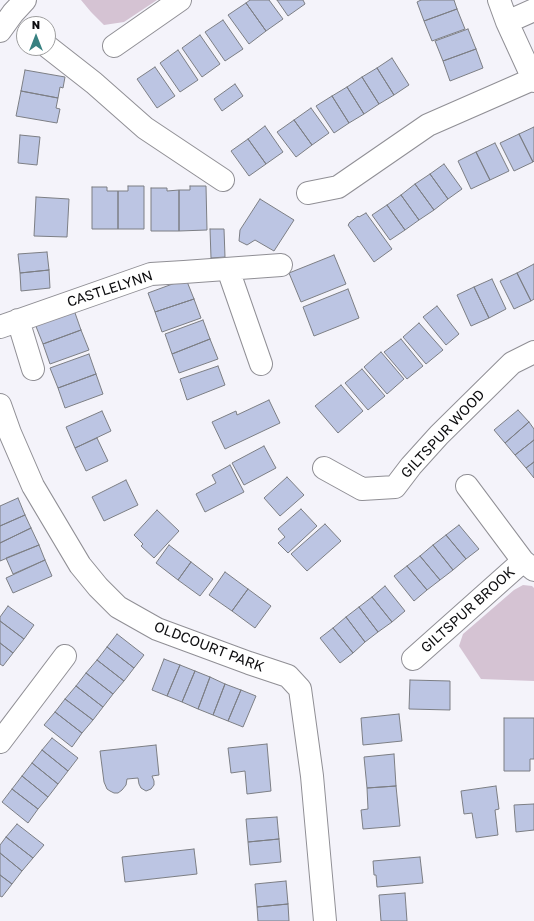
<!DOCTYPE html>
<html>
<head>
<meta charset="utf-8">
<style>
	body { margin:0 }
	#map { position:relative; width:534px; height:921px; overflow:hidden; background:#f4f3fa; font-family:"Golos Text",sans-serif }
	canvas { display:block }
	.north { position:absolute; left:16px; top:16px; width:40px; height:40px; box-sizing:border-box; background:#fff; border:1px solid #9e9e9f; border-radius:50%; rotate:0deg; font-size:11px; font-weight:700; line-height:16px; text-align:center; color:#0d0d0f }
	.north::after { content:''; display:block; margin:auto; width:14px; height:18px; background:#388181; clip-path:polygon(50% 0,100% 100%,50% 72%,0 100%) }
</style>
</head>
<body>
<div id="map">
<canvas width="534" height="921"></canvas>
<div class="north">N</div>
</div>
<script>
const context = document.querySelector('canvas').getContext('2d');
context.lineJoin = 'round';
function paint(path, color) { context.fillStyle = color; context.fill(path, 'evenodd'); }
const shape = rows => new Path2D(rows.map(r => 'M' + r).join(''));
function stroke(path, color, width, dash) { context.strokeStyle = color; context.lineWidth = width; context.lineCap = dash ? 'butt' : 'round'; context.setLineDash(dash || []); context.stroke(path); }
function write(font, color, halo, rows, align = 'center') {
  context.font = font + ' "Golos Text",sans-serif'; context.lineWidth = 4; context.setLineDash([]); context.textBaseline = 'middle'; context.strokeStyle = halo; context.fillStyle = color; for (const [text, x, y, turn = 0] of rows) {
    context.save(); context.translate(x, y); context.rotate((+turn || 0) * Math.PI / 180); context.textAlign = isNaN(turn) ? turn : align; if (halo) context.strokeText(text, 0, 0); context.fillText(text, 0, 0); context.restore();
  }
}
paint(shape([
	[81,0,157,0,124,22,104,25,91,12],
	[523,585,532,586,534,588,534,681,481,679,459,646,463,634,514,590]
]), '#d5c3d3');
const building = shape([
	[250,0,269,0,283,19,266,31,246,3,250,0],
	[277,0,303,0,305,4,288,16,277,0],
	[421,0,454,0,457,9,424,21,417,2,421,0],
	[246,3,266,31,249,44,228,15,246,3],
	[457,9,465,29,432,41,424,21,457,9],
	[223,20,243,49,225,61,205,32,223,20],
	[468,29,476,49,443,61,435,41,468,29],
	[200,35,220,64,202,77,182,48,200,35],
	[476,49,483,68,450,81,443,61,476,49],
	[178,50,198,80,180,92,160,63,178,50],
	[392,58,409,85,394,95,377,68,392,58],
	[155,67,175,96,157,108,137,79,155,67],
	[377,68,394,95,379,104,362,77,377,68],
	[25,70,65,77,63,88,60,87,58,98,21,91,25,70],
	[362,77,379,104,364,114,347,87,362,77],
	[235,84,243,96,222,111,214,99,235,84],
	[347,87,364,114,349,123,332,96,347,87],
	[21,91,58,98,56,108,60,109,57,123,16,116,21,91],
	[332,96,349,123,334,133,316,106,332,96],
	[311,108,329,133,312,145,294,120,311,108],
	[294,120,312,145,296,157,277,132,294,120],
	[265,126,283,152,266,164,248,139,265,126],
	[534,127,534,161,533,162,519,134,534,127],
	[519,134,533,162,514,171,500,143,519,134],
	[20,135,40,137,37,165,18,163,20,135],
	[248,139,266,164,249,176,231,151,248,139],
	[495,143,509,171,490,180,476,152,495,143],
	[476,152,490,180,471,189,458,161,476,152],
	[444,164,462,189,448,199,430,174,444,164],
	[430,174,448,199,434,210,415,184,430,174],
	[415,184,434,210,419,220,401,195,415,184],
	[128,186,144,186,144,229,118,229,118,191,128,191,128,186],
	[190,186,206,186,207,230,179,231,179,190,190,190,190,186],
	[92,187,107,187,107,191,118,191,118,229,92,229,92,187],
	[151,188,167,188,167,191,179,190,179,231,151,231,151,188],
	[401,195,419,220,405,230,387,205,401,195],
	[36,197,69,199,67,237,34,236,36,197],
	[260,199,294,220,274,251,255,240,247,245,239,241,240,230,260,199],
	[387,205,405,230,390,240,372,215,387,205],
	[366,213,392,249,374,262,348,225,349,224,349,223,358,216,359,217,366,213],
	[210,229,224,229,225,257,211,258,210,229],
	[47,252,49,270,20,273,18,254,47,252],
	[334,255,346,284,301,302,289,273,334,255],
	[534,264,534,299,531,301,517,273,534,264],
	[49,270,50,288,21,291,20,273,49,270],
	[517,273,531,301,514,309,500,281,517,273],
	[186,279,194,299,155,312,148,293,186,279],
	[492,279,506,309,489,318,474,287,492,279],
	[474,287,489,318,471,326,457,295,474,287],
	[348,289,359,318,314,336,303,307,348,289],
	[194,299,201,318,162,332,155,312,194,299],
	[437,306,459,334,446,345,423,317,437,306],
	[74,310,81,330,43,344,35,324,74,310],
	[203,320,210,339,172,354,165,334,203,320],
	[419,323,443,350,426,364,403,337,419,323],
	[81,330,89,350,50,364,43,344,81,330],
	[210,339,218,359,179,373,172,354,210,339],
	[401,339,423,366,407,379,384,352,401,339],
	[381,352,404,379,387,394,364,367,381,352],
	[89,354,96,374,58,388,50,368,89,354],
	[218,366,225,385,187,400,180,379,218,366],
	[362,369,385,396,368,410,345,383,362,369],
	[96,374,103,394,65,408,58,388,96,374],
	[341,385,363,411,338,433,315,406,341,385],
	[269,400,280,423,225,449,212,422,236,411,237,415,269,400],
	[518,410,529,422,505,443,494,430,518,410],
	[102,411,111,431,75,448,66,427,102,411],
	[529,422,534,429,534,440,515,455,505,443,529,422],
	[97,438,108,461,86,471,75,448,97,438],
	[534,440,534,462,526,468,515,455,534,440],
	[264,446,276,468,244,485,232,463,264,446],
	[534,462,534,478,526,468,534,462],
	[230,465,244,492,205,512,196,494,216,483,212,475,230,465],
	[287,477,304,495,280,516,264,498,287,477],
	[126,480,138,505,104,521,92,497,126,480],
	[18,498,25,515,0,526,0,506,18,498],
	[301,509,317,526,288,553,278,543,285,537,278,529,301,509],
	[157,510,179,531,154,558,141,546,143,544,134,535,157,510],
	[25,515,31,528,0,543,0,526,25,515],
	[325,524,341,541,307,571,291,554,325,524],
	[459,525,479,549,466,559,446,535,459,525],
	[31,528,39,545,0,561,0,543,31,528],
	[446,535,466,559,453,570,433,545,446,535],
	[39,545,45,560,13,574,6,558,39,545],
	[169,545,191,562,178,580,156,563,169,545],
	[433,545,453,570,440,580,420,556,433,545],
	[420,556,440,580,427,590,407,566,420,556],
	[45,560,52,576,13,593,6,578,45,560],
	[191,562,213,579,200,596,178,580,191,562],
	[407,566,427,590,414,601,394,576,407,566],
	[225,572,248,589,232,611,209,595,225,572],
	[385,586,405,611,392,622,372,597,385,586],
	[248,589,271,606,255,628,232,611,248,589],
	[372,597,392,622,378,632,359,607,372,597],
	[8,606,34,625,24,639,0,621,0,617,8,606],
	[359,607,378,632,365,642,346,617,359,607],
	[346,617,365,642,353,653,333,628,346,617],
	[0,621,24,639,13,653,0,643,0,621],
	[333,628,353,653,340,663,320,638,333,628],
	[117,634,144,655,134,668,107,647,117,634],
	[0,643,13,653,3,666,0,664,0,643],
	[107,647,134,668,124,681,97,660,107,647],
	[164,659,180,665,167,696,152,690,164,659],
	[97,660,124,681,113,694,86,673,97,660],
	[180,665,195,671,182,702,167,696,180,665],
	[195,671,210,677,198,709,182,702,195,671],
	[86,673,113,694,103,707,76,686,86,673],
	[210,677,225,684,213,715,198,709,210,677],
	[410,680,450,681,450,710,409,709,410,680],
	[225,684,241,690,228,721,213,715,225,684],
	[76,686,103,707,93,720,65,699,76,686],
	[241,690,256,696,243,727,228,721,241,690],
	[65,699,93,720,82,733,55,712,65,699],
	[55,712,82,733,72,747,44,725,55,712],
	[399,714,402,741,363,745,361,718,399,714],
	[504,718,534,718,534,759,530,759,530,771,504,771,504,718],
	[52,738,78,758,68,771,42,750,52,738],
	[267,744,271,791,247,794,245,771,231,773,228,748,267,744],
	[156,745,159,775,152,776,154,781,154,785,151,789,146,791,141,788,139,784,138,778,127,779,126,785,122,790,118,793,114,793,110,791,107,789,104,782,100,751,156,745],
	[42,750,68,771,58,784,32,763,42,750],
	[394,754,396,786,367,788,364,757,394,754],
	[32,763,58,784,48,797,22,776,32,763],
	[22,776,48,797,38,809,12,789,22,776],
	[396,786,400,826,363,829,361,810,368,809,367,788,396,786],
	[496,786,499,809,495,810,498,835,476,838,472,813,464,814,461,791,496,786],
	[12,789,38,809,28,823,2,802,12,789],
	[534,804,534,830,516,832,514,805,534,804],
	[277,817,279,839,248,842,246,819,277,817],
	[17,824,44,845,33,858,6,837,17,824],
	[6,837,33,858,22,871,0,853,0,845,6,837],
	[279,839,281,862,250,865,248,842,279,839],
	[194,849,197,874,125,882,122,857,194,849],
	[0,853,22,871,12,884,0,875,0,853],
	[420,857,423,883,377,887,376,875,374,875,373,861,420,857],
	[0,875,12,884,2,897,0,896,0,875],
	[286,881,288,904,257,907,255,884,286,881],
	[405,893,407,921,381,921,379,895,405,893],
	[288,904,289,921,258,921,257,907,288,904]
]);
paint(building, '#bcc5e3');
stroke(building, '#7c7e84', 1);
const minor = shape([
	[499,0,507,22,534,81],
	[507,22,534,10],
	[0,31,13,13,25,0],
	[114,46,180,0],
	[48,47,94,83,145,128,223,180],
	[308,193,338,187,428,125,533,79],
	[229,269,230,275,261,364],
	[18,320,33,369],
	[0,327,151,274,184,272,281,265],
	[0,405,10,433,33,486,80,565,98,587,118,607,157,629,249,663,288,676,300,689,312,776,325,921],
	[324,468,362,489,395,487,411,466,439,435,512,363,534,352],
	[467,486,523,561,534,570],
	[413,659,523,561],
	[0,742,65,656]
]);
stroke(minor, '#908f95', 24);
stroke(minor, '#fff', 22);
write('14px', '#0d0d0f', '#fff', [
	["CASTLELYNN",110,289,-18],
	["GILTSPUR WOOD",443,434,-47],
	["GILTSPUR BROOK",468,610,-42],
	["OLDCOURT PARK",209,647,21]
]);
</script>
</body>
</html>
